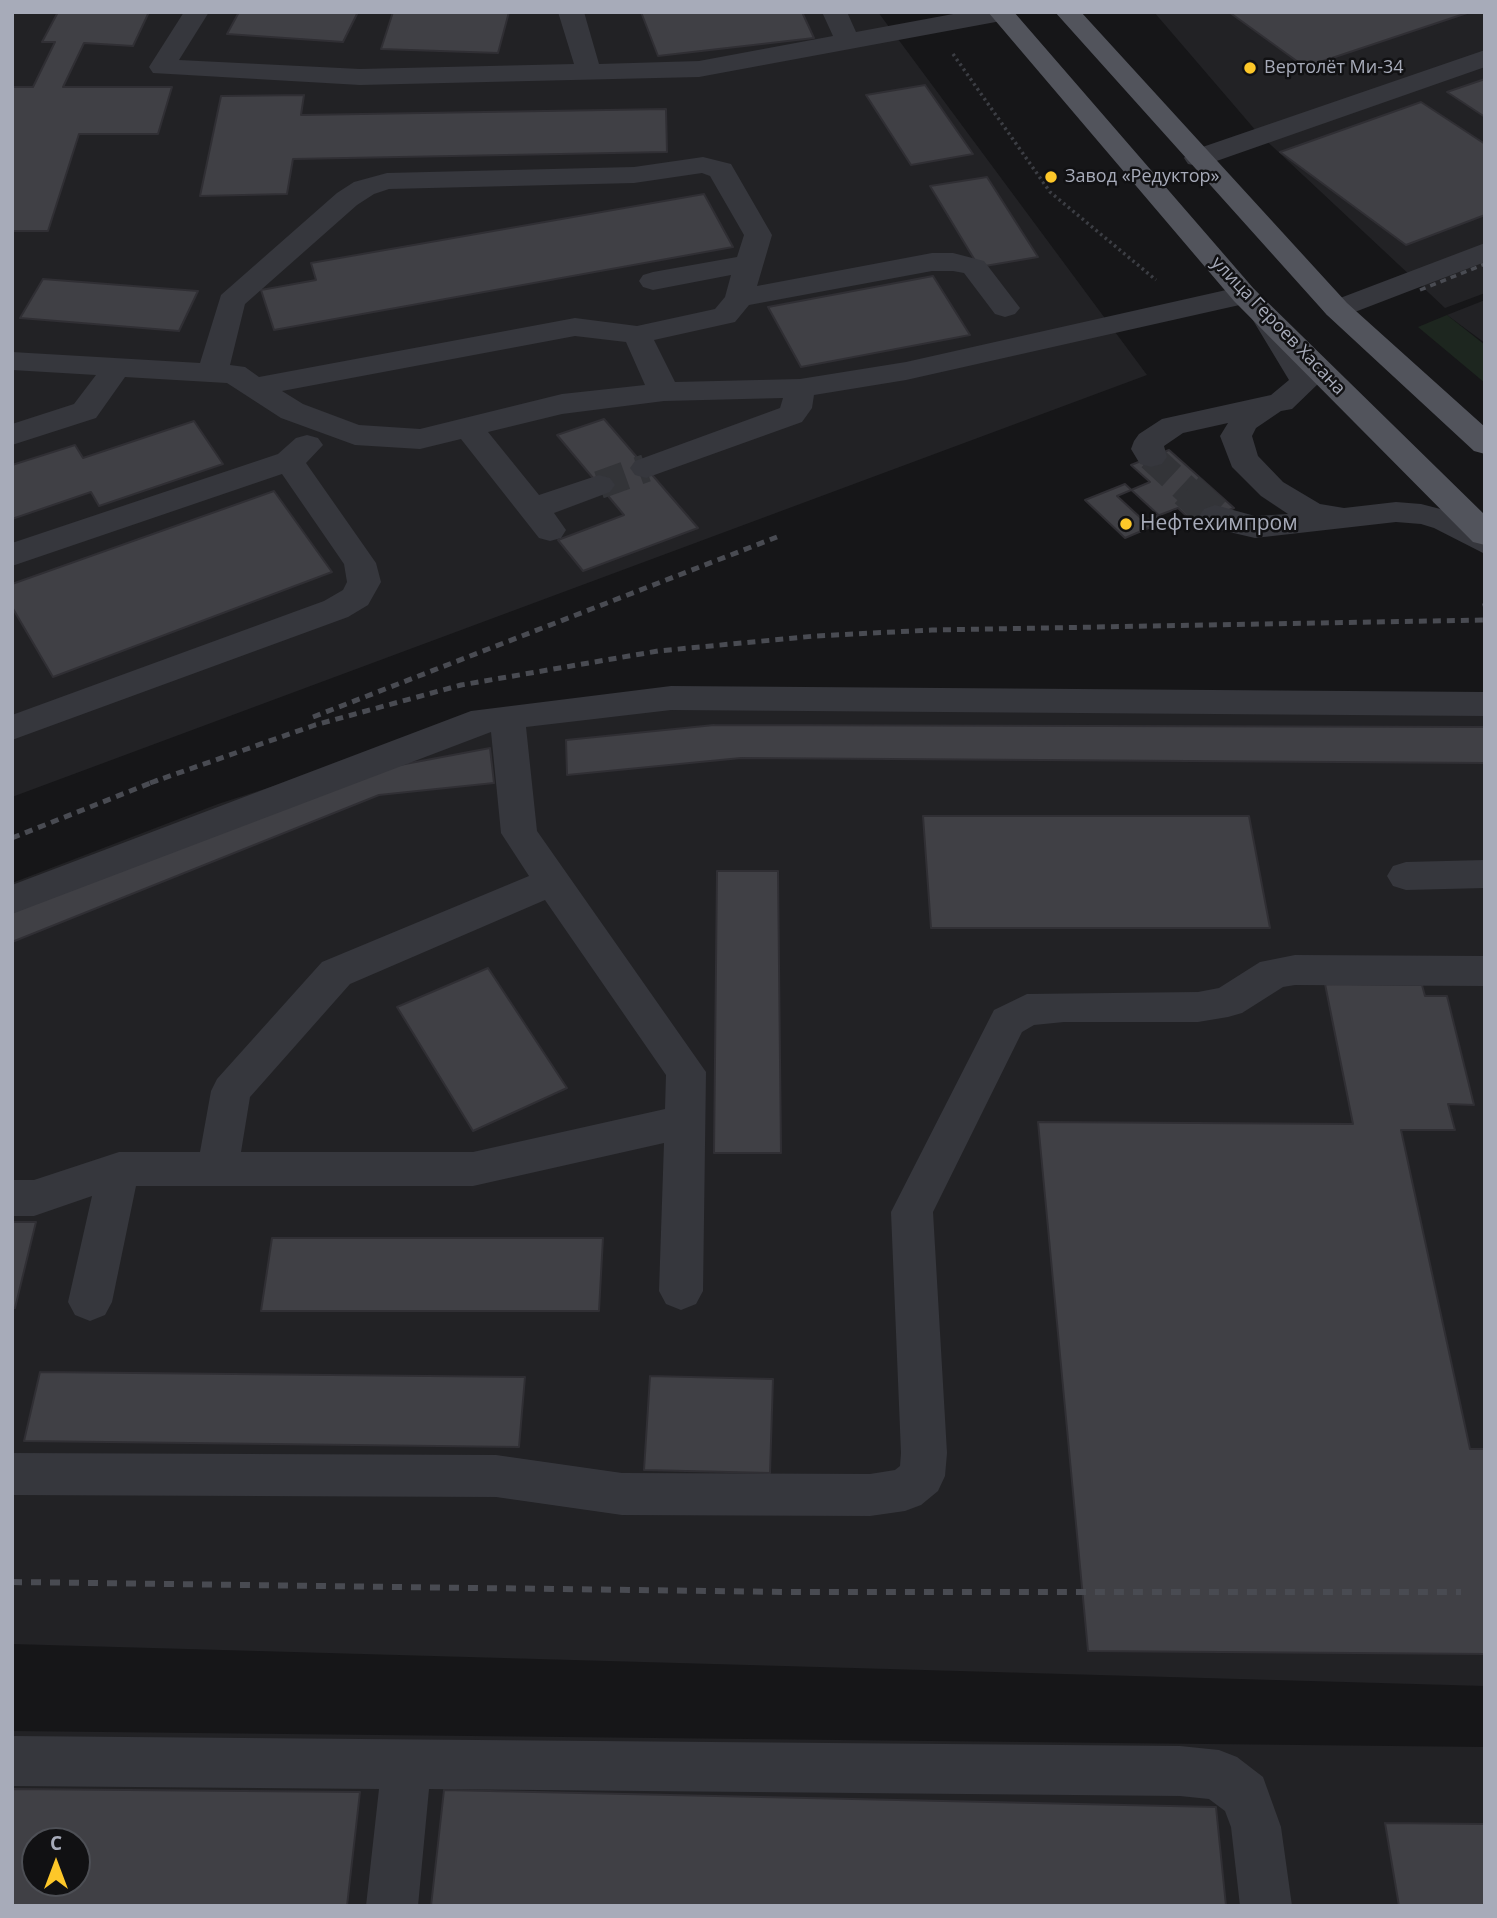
<!DOCTYPE html>
<html>
<head>
<meta charset="utf-8">
<style>
	body { margin:0 }
	#map { position:relative; width:1497px; height:1918px; overflow:hidden; background:#161618; font-family:"Open Sans",sans-serif }
	canvas { display:block }
	.frame { position:absolute; inset:0; border:14px solid #a7abb9; pointer-events:none }
	.north { position:absolute; left:21px; top:1827px; width:70px; height:70px; box-sizing:border-box; background:#111113; border:2px solid #4d4f55; border-radius:50%; rotate:0deg; font-size:19px; font-weight:700; line-height:28px; text-align:center; color:#a7abb9 }
	.north::after { content:''; display:block; margin:auto; width:24px; height:32px; background:#fdc729; clip-path:polygon(50% 0,100% 100%,50% 72%,0 100%) }
</style>
</head>
<body>
<div id="map">
<canvas width="1497" height="1918"></canvas>
<div class="frame"></div>
<div class="north">С</div>
</div>
<script>
const context = document.querySelector('canvas').getContext('2d');
context.lineJoin = 'round';
function paint(path, color) { context.fillStyle = color; context.fill(path, 'evenodd'); }
const shape = rows => new Path2D(rows.map(r => 'M' + r).join(''));
function stroke(path, color, width, dash) { context.strokeStyle = color; context.lineWidth = width; context.lineCap = dash ? 'butt' : 'round'; context.setLineDash(dash || []); context.stroke(path); }
function write(font, color, halo, rows, align = 'center') {
  context.font = font + ' "Open Sans",sans-serif'; context.lineWidth = 5; context.setLineDash([]); context.textBaseline = 'middle'; context.strokeStyle = halo; context.fillStyle = color; for (const [text, x, y, turn = 0] of rows) {
    context.save(); context.translate(x, y); context.rotate((+turn || 0) * Math.PI / 180); context.textAlign = isNaN(turn) ? turn : align; if (halo) context.strokeText(text, 0, 0); context.fillText(text, 0, 0); context.restore();
  }
}
paint(shape([
	[12,12,878,12,1147,375,12,797],
	[1154,12,1485,12,1485,293,1445,308,1257,132],
	[1485,300,1485,343,1447,315],
	[901,701,1485,708,1485,1686,12,1644,12,883,218,804,447,730,589,711],
	[12,1731,1485,1747,1485,1906,12,1906],
	[35,1841,77,1841,77,1883,35,1883]
]), '#222225');
paint(shape([
	[1447,315,1485,345,1485,383,1418,327]
]), '#1d261f');
const building = shape([
	[58,12,149,12,133,46,84,43,63,87,172,87,158,134,79,134,48,231,12,231,12,87,33,87,55,42,42,42,58,12],
	[239,12,358,12,343,42,227,34,239,12],
	[393,12,509,12,498,53,381,49,393,12],
	[641,12,802,12,814,38,658,56,641,12],
	[1229,12,1470,12,1305,67,1229,12],
	[1485,79,1485,117,1447,92,1485,79],
	[925,85,973,154,911,165,866,95,925,85],
	[304,95,301,115,666,109,667,152,293,159,287,194,200,196,221,96,304,95],
	[1421,102,1485,144,1485,215,1406,245,1280,152,1421,102],
	[987,177,1038,257,979,267,930,186,987,177],
	[704,194,733,247,274,330,261,290,316,280,311,263,704,194],
	[933,276,970,335,801,367,768,307,933,276],
	[43,279,198,291,179,331,20,318,43,279],
	[604,419,698,528,583,571,558,540,624,515,557,435,604,419],
	[194,421,223,464,99,506,91,492,12,519,12,465,75,445,83,458,194,421],
	[1169,450,1234,508,1195,524,1178,508,1144,521,1117,496,1150,482,1131,465,1169,450],
	[1125,484,1165,521,1125,538,1085,500,1125,484],
	[274,491,332,572,53,677,12,607,12,584,274,491],
	[714,725,1485,727,1485,763,741,758,567,775,566,740,714,725],
	[490,748,494,783,379,795,12,942,12,906,352,774,490,748],
	[923,816,1249,816,1270,928,931,928,923,816],
	[717,871,778,871,781,1153,714,1153,717,871],
	[488,968,567,1088,473,1131,397,1007,488,968],
	[1325,984,1422,985,1425,996,1447,996,1474,1105,1448,1104,1455,1130,1401,1130,1470,1449,1485,1449,1485,1654,1088,1651,1038,1122,1353,1124,1325,984],
	[12,1222,36,1222,15,1308,12,1308,12,1222],
	[272,1238,603,1238,599,1311,261,1311,272,1238],
	[40,1372,525,1377,519,1447,24,1441,40,1372],
	[650,1376,773,1379,770,1473,644,1470,650,1376],
	[12,1789,360,1792,347,1906,12,1906,12,1789],
	[35,1841,77,1841,77,1883,35,1883,35,1841],
	[444,1790,1216,1807,1226,1906,431,1906,444,1790],
	[1385,1823,1485,1824,1485,1906,1399,1906,1385,1823]
]);
paint(building, '#404045');
stroke(building, '#302f34', 2);
stroke(shape([
	[1151,457,1189,492],
	[599,485,646,468]
]), '#333438', 28, [28, 14]);
stroke(shape([
	[1187,490,1215,516]
]), '#333438', 36, [36, 18]);
stroke(shape([
	[953,54,1050,192,1156,280]
]), '#3c3e44', 3.5, [2.5, 3.5]);
stroke(shape([
	[1484,603,1485,606]
]), '#3c3e44', 4.5, [3.5, 5]);
paint(shape([
	[184,12,209,12,179,60,360,69,574,64,558,12,584,12,599,64,699,61,833,36,822,12,847,12,856,32,964,12,1014,13,1010,18,1001,21,699,77,360,85,153,73,149,67,184,12],
	[1485,50,1485,67,1208,164,1198,166,1188,164,1184,158,1188,152,1485,50],
	[703,157,731,164,772,235,757,286,932,253,953,253,984,261,1020,308,1015,314,1005,317,995,314,964,273,953,271,932,271,749,305,735,322,654,340,675,382,800,379,906,362,1244,286,1254,289,1259,295,1254,301,1244,304,906,380,814,395,812,408,802,422,646,478,635,475,630,468,635,461,780,408,783,398,664,401,562,414,488,432,539,495,599,475,610,478,615,485,610,492,554,513,566,530,561,538,550,541,539,538,461,439,420,449,355,445,281,418,227,383,125,377,96,418,12,445,12,424,74,404,96,375,12,370,12,352,200,363,221,295,337,193,354,182,387,173,634,167,703,157],
	[702,173,710,176,744,235,737,257,653,272,643,275,639,281,643,287,653,290,731,275,725,297,715,309,637,326,575,318,259,377,245,367,230,365,245,304,357,205,374,194,389,189,634,183,702,173],
	[575,336,626,342,645,385,562,394,420,429,359,425,303,404,282,391,575,336],
	[1485,243,1485,262,1347,315,1337,318,1327,315,1322,309,1327,303,1485,243],
	[1266,308,1276,311,1320,382,1292,409,1281,411,1256,428,1252,436,1258,456,1283,482,1320,504,1344,508,1396,502,1421,504,1456,513,1485,529,1485,554,1434,528,1421,524,1396,522,1255,538,1212,528,1199,516,1204,509,1215,505,1255,516,1288,514,1261,496,1232,467,1220,436,1228,423,1183,433,1164,446,1167,457,1162,464,1151,467,1140,464,1131,449,1134,441,1139,434,1162,419,1271,395,1289,380,1251,317,1256,311,1266,308],
	[307,435,318,438,323,445,306,463,376,563,381,582,368,605,348,617,12,740,12,715,324,601,343,590,347,582,344,564,282,474,12,566,12,543,278,454,296,438,307,435],
	[671,686,1485,692,1485,716,671,710,526,727,537,831,706,1072,703,1291,696,1304,681,1310,666,1304,659,1291,664,1143,473,1186,136,1186,112,1302,105,1315,90,1321,75,1315,68,1302,92,1196,34,1216,12,1216,12,1180,34,1180,119,1152,200,1152,211,1091,217,1079,322,962,529,876,501,833,491,732,12,914,12,885,471,711,671,686],
	[545,900,666,1075,665,1109,473,1152,241,1152,250,1097,350,984,545,900],
	[1485,860,1485,888,1406,890,1393,886,1387,876,1393,866,1406,862,1485,860],
	[1295,955,1485,956,1485,986,1295,985,1283,987,1242,1013,1228,1017,1198,1022,1064,1022,1034,1025,1022,1032,933,1212,947,1453,945,1476,938,1491,921,1505,905,1511,870,1516,622,1515,496,1497,12,1495,12,1453,496,1455,622,1473,870,1474,895,1470,900,1466,901,1453,891,1212,994,1010,1027,994,1198,992,1219,988,1260,962,1295,955],
	[12,1736,1180,1746,1219,1750,1237,1757,1263,1777,1281,1827,1292,1906,1240,1906,1231,1827,1225,1811,1209,1799,1180,1796,429,1789,418,1906,366,1906,379,1789,12,1786,12,1736]
]), '#36373d');
paint(shape([
	[988,12,1014,12,1254,289,1485,515,1485,545,1473,542,1234,301,988,12],
	[1055,12,1081,12,1347,303,1485,427,1485,454,1474,451,1327,315,1055,12]
]), '#52545c');
stroke(shape([
	[1420,290,1485,264]
]), '#494b52', 3.5, [6, 5]);
stroke(shape([
	[313,717,777,537],
	[150,783,315,725,461,685,658,651,815,636,932,630,1485,620],
	[12,838,158,780]
]), '#494b52', 5, [8, 6]);
stroke(shape([
	[12,1582,787,1592,1461,1592]
]), '#494b52', 6, [10, 9]);
for (const [x, y, r, color] of [
	[1250,68,7,"#fdc729"],
	[1051,177,7,"#fdc729"],
	[1126,524,7,"#fdc729"]
]) { const dot = new Path2D(); dot.arc(x, y, r, 0, 2 * Math.PI); context.fillStyle = color; context.fill(dot); stroke(dot, '#111113', 2.5); }
write('18px', '#a7abb9', '#111113', [
	["Вертолёт Ми-34",1264,68],
	["Завод «Редуктор»",1065,177]
], 'left');
write('18px', '#a7abb9', '#111113', [
	["улица Героев Хасана",1278,326,46]
]);
write('21px', '#a7abb9', '#111113', [
	["Нефтехимпром",1140,524]
], 'left');
</script>
</body>
</html>
